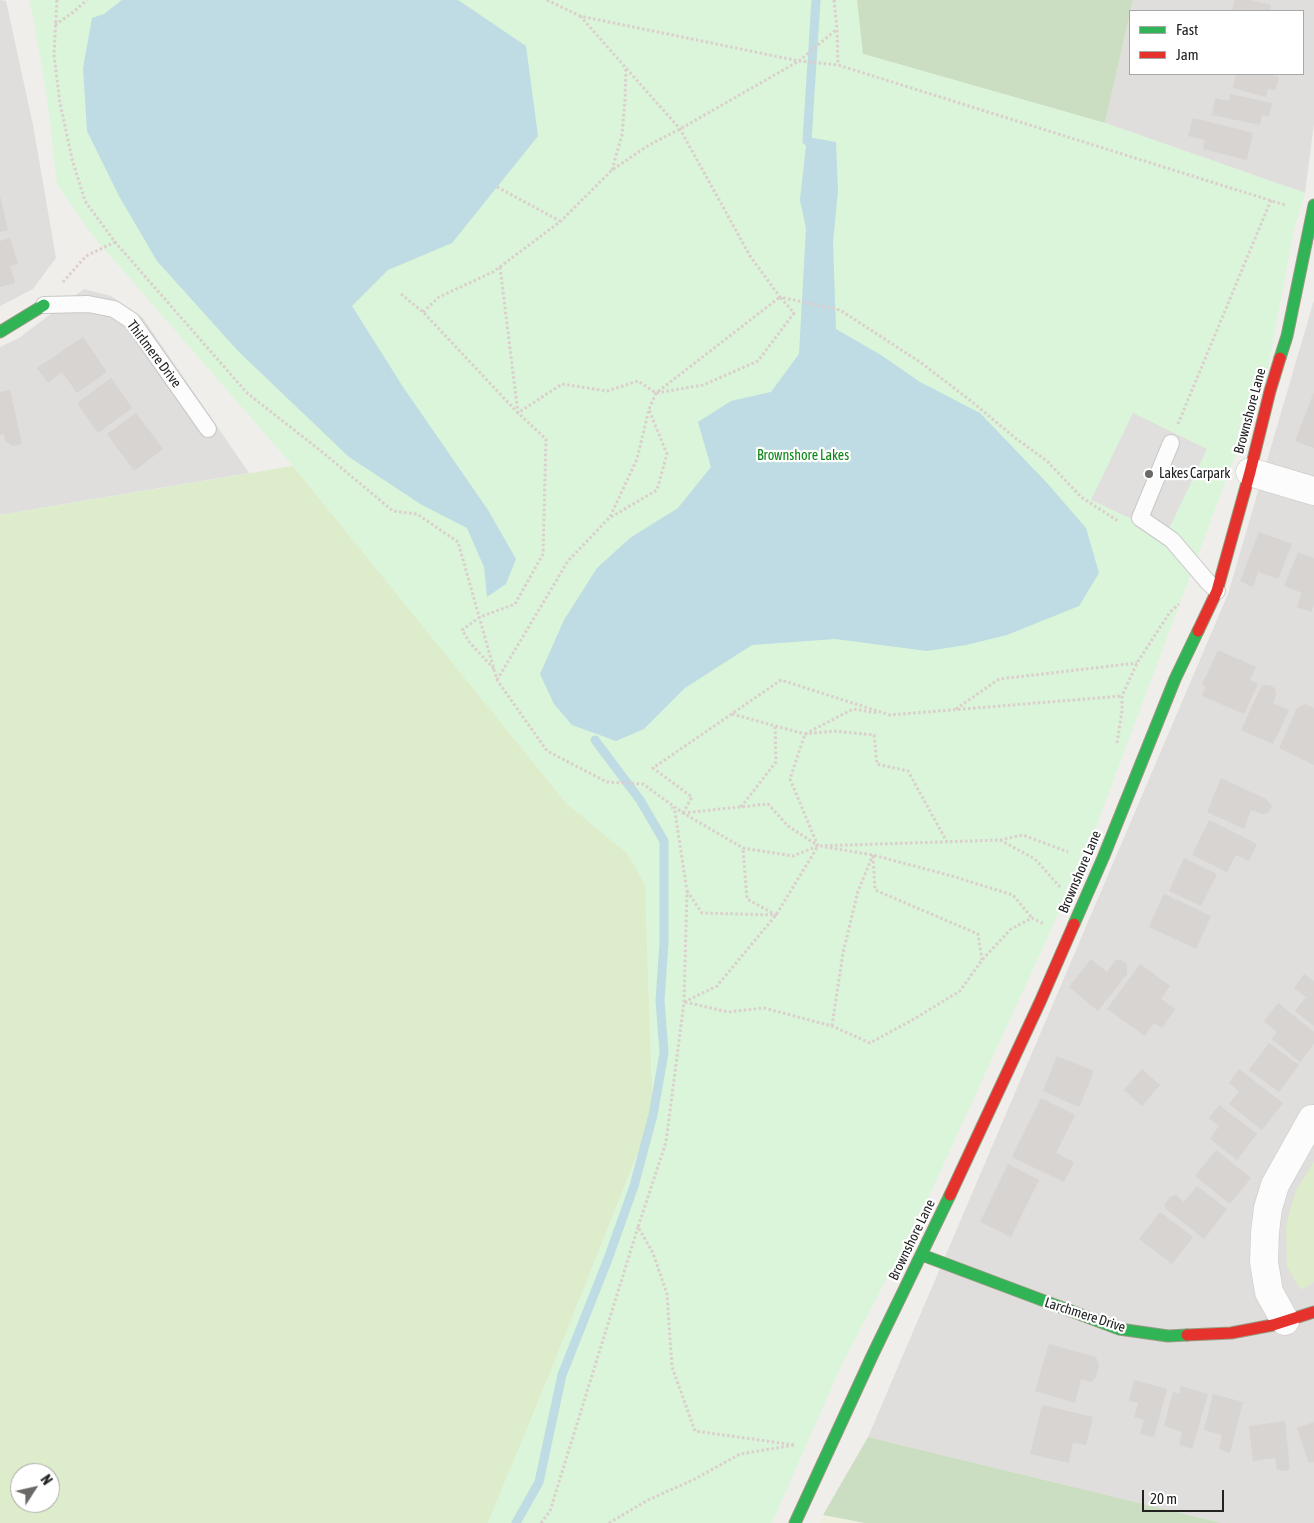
<!DOCTYPE html>
<html>
<head>
<meta charset="utf-8">
<style>
	body { margin:0 }
	#map { position:relative; width:1314px; height:1523px; overflow:hidden; background:#f0eeeb; font-family:"Asap Condensed",sans-serif }
	canvas { display:block }
	.legend { position:absolute; left:1129px; top:10px; width:175px; height:65px; box-sizing:border-box; background:#fff; border:1px solid #a7a7a7; margin:0; padding:6px 9px; list-style:none; font-size:15px; color:#222 }
	.legend li { display:flex; align-items:center; gap:10px; height:25px }
	.legend b { width:25px; border:1px solid #a7a7a7 }
	.north { position:absolute; left:10px; top:1463px; width:50px; height:50px; box-sizing:border-box; background:#fff; border:1px solid #a7a7a7; border-radius:50%; rotate:55deg; font-size:14px; font-weight:700; line-height:20px; text-align:center; color:#222 }
	.north::after { content:''; display:block; margin:auto; width:18px; height:22px; background:#6a6968; clip-path:polygon(50% 0,100% 100%,50% 72%,0 100%) }
	.scale { position:absolute; left:1142px; top:1490px; width:82px; height:22px; box-sizing:border-box; border:2px solid #222; border-top:0; padding-left:6px; font-size:15px; line-height:18px; white-space:nowrap; color:#222; -webkit-text-stroke:4px #fff; paint-order:stroke }
</style>
</head>
<body>
<div id="map">
<canvas width="1314" height="1523"></canvas>
<ul class="legend">
<li><b style="height:6px;background:#30b455"></b>Fast</li>
<li><b style="height:6px;background:#e5322d"></b>Jam</li>
</ul>
<div class="north">N</div>
<div class="scale">20 m</div>
</div>
<script>
const context = document.querySelector('canvas').getContext('2d');
context.lineJoin = 'round';
function paint(path, color) { context.fillStyle = color; context.fill(path, 'evenodd'); }
const shape = rows => new Path2D(rows.map(r => 'M' + r).join(''));
function stroke(path, color, width, dash) { context.strokeStyle = color; context.lineWidth = width; context.lineCap = dash ? 'butt' : 'round'; context.setLineDash(dash || []); context.stroke(path); }
function write(font, color, halo, rows, align = 'center') {
  context.font = font + ' "Asap Condensed",sans-serif'; context.lineWidth = 4.5; context.setLineDash([]); context.textBaseline = 'middle'; context.strokeStyle = halo; context.fillStyle = color; for (const [text, x, y, turn = 0] of rows) {
    context.save(); context.translate(x, y); context.rotate((+turn || 0) * Math.PI / 180); context.textAlign = isNaN(turn) ? turn : align; if (halo) context.strokeText(text, 0, 0); context.fillText(text, 0, 0); context.restore();
  }
}
paint(shape([
	[0,0,6,1,33,125,56,258,33,289,0,306],
	[1133,0,1314,0,1314,123,1305,193,1105,123,1130,13,1130,74,1303,74,1303,11,1131,11],
	[84,289,111,296,143,318,249,473,0,515,0,347,19,338],
	[1314,300,1314,1523,1222,1523,868,1437,1228,594]
]), '#dfdedc');
paint(shape([
	[823,1515,863,1523,819,1523]
]), '#efefdf');
paint(shape([
	[293,466,567,804,627,853,645,884,653,1115,548,1378,488,1523,0,1523,0,515],
	[20,1473,50,1473,50,1503,20,1503],
	[1314,1162,1314,1282,1301,1290,1287,1267,1286,1225,1296,1190]
]), '#ddeccb');
paint(shape([
	[595,0,1133,0,1105,123,863,54],
	[868,1437,1222,1523,865,1523,823,1515]
]), '#cbdec1');
paint(shape([
	[29,0,857,0,863,54,1105,123,1305,193,1294,229,1268,368,1087,851,925,1205,841,1366,772,1523,488,1523,548,1378,653,1115,645,884,627,853,567,804,293,466,93,236,57,185,47,98,33,16]
]), '#daf5da');
paint(shape([
	[1133,413,1207,449,1166,535,1091,500]
]), '#e0dfde');
paint(shape([
	[122,0,458,0,526,46,538,136,452,243,388,270,352,306,403,387,488,510,516,559,506,584,487,597,484,567,467,528,422,505,349,457,239,352,157,261,119,196,87,131,83,68,92,18,104,14],
	[807,137,836,142,838,191,833,242,836,329,881,355,920,382,980,413,1047,483,1086,528,1099,573,1079,606,1007,635,966,645,927,651,835,639,752,645,685,688,644,729,616,741,572,725,554,704,540,674,564,620,597,568,630,538,678,508,711,467,698,422,731,401,771,392,799,354,806,228,800,200]
]), '#bfdbe3');
stroke(shape([
	[807,141,816,0],
	[516,1523,539,1482,562,1375,608,1259,634,1186,653,1115,664,1053,660,1000,664,943,664,841,640,800,595,740]
]), '#bfdbe3', 9);
paint(shape([
	[1235,0,1250,0,1271,5,1270,11,1232,11],
	[1236,74,1268,74,1279,77,1275,90,1268,89,1266,97,1233,88],
	[1230,94,1272,103,1269,116,1262,115,1260,125,1212,115,1215,98,1229,101],
	[1193,118,1253,133,1247,160,1203,149,1205,140,1188,136],
	[0,196,8,230,0,232],
	[10,238,18,264,10,266,15,283,0,287,0,241],
	[83,337,107,372,77,393,62,372,48,383,37,368],
	[111,378,132,408,98,433,77,403],
	[10,390,22,444,13,446,5,441,4,434,0,435,0,392],
	[1314,392,1314,448,1295,441],
	[136,413,163,449,134,471,107,434],
	[1259,532,1292,544,1278,579,1258,572,1253,587,1240,581],
	[1298,552,1314,558,1314,603,1311,612,1297,607,1302,593,1284,586],
	[1218,650,1256,667,1250,680,1258,684,1244,714,1202,696,1206,687,1202,685],
	[1262,685,1269,685,1275,688,1276,695,1273,703,1289,710,1273,744,1241,730],
	[1305,704,1314,708,1314,765,1279,748,1297,708],
	[1221,778,1266,799,1272,806,1268,813,1262,814,1251,810,1244,829,1207,812],
	[1209,820,1257,844,1249,861,1236,855,1227,872,1192,855],
	[1184,858,1217,874,1201,906,1169,891],
	[1164,894,1211,916,1196,949,1149,927],
	[1091,959,1107,972,1116,960,1121,960,1127,964,1127,974,1098,1011,1069,987],
	[1140,964,1170,986,1161,999,1175,1009,1162,1028,1154,1023,1145,1036,1107,1009],
	[1304,974,1314,981,1314,1026,1295,1011,1306,997,1294,988],
	[1278,1003,1314,1032,1314,1044,1300,1062,1272,1039,1277,1032,1264,1021],
	[1269,1043,1299,1065,1279,1092,1249,1070],
	[1057,1056,1094,1071,1079,1107,1043,1091],
	[1142,1069,1160,1085,1142,1106,1124,1090],
	[1239,1069,1283,1103,1262,1130,1229,1104,1239,1091,1229,1083],
	[1041,1098,1075,1115,1056,1153,1074,1162,1064,1182,1012,1157],
	[1219,1105,1257,1134,1237,1160,1210,1139,1219,1126,1209,1118],
	[1216,1150,1251,1178,1230,1204,1195,1176],
	[1008,1164,1039,1180,1011,1237,980,1222],
	[1197,1186,1227,1209,1204,1239,1166,1209,1164,1205,1170,1197,1176,1195,1184,1202],
	[1160,1212,1193,1237,1172,1264,1139,1239],
	[1049,1344,1096,1357,1099,1365,1096,1377,1091,1382,1081,1379,1075,1403,1035,1391],
	[1134,1380,1167,1389,1154,1437,1140,1434,1144,1420,1134,1417,1138,1403,1129,1401],
	[1181,1386,1208,1394,1192,1449,1179,1445,1182,1432,1164,1426,1173,1392,1179,1394],
	[1213,1394,1243,1402,1230,1453,1219,1449,1222,1435,1204,1430],
	[1042,1405,1093,1417,1086,1445,1073,1443,1069,1463,1030,1454],
	[1285,1421,1290,1468,1287,1471,1277,1470,1275,1458,1253,1461,1249,1426],
	[1314,1422,1314,1462,1309,1463,1297,1428]
]), '#d7d4d2');
const lane = shape([
	[44,305,88,304,114,309,132,321,208,429],
	[1171,443,1140,518,1172,540,1207,581,1217,591]
]);
const street = shape([
	[1250,472,1314,491],
	[1285,1321,1269,1292,1264,1262,1265,1232,1268,1208,1275,1185,1312,1119,1314,1120]
]);
const fast = shape([
	[0,332,44,305],
	[1280,358,1287,336,1314,205],
	[1074,924,1103,858,1175,679,1198,631],
	[922,1255,1119,1329,1168,1336,1187,1335],
	[795,1523,873,1354,950,1195]
]);
const jam = shape([
	[1198,631,1217,591,1250,472,1270,391,1280,358],
	[950,1195,1040,1002,1074,924],
	[1187,1335,1231,1333,1273,1325,1314,1312]
]);
stroke(lane, '#c9c8c7', 18);
stroke(street, '#c9c8c7', 29);
stroke(fast, '#999a82', 13);
stroke(jam, '#999a82', 13);
stroke(shape([
	[57,0,54,55,60,103,72,159,85,201,115,242,247,393,321,451,393,511,417,514,458,542,497,680,547,751,607,782,643,784,683,813,743,848,793,856,818,846,1000,840,1035,859,1060,887],
	[547,0,580,16,799,61,838,65,1285,205],
	[834,0,837,29,838,65],
	[580,16,680,129,750,256,780,297,840,310,920,362,971,401,1014,437,1047,461,1081,497,1118,521],
	[55,25,72,13,87,0],
	[612,170,622,135,625,100,626,68],
	[497,187,560,221],
	[63,282,86,256,115,242],
	[401,294,423,312,518,413,546,439,543,554,515,604,480,617,462,630,470,643,494,669],
	[423,312,439,297,493,272,561,221,612,170,649,145,680,129,799,61,837,29],
	[1178,424,1271,200],
	[611,517,657,490,667,454,649,410],
	[497,680,568,561,610,517,637,459,649,409,656,393,780,297,794,313,758,361,703,385,656,393,638,381,607,391,562,384,518,413,500,267],
	[956,709,999,679,1137,663],
	[732,714,805,734,833,731,874,735,877,764,908,771,947,842],
	[1117,743,1122,711,1122,696,1137,663,1170,612,1179,604],
	[741,807,776,762,775,726],
	[683,813,692,797,653,768,781,680,890,715,1122,696],
	[683,813,768,804,788,826,817,845],
	[1000,840,1023,835,1068,852],
	[825,847,873,855,952,876,1013,895,1032,918],
	[873,856,875,890,978,934,982,960],
	[687,891,702,913,776,915,747,899,743,848],
	[684,1002,717,986,776,915,818,846,790,779,805,734,853,709,878,713],
	[685,1002,728,1012,764,1008,832,1026,870,1043,914,1019,960,991,982,960,1011,929,1032,918,1044,924],
	[832,1026,843,953,858,891,873,855],
	[541,1523,550,1511,638,1227],
	[609,1523,648,1500,695,1479,740,1454,795,1445,695,1431,672,1367,667,1294,653,1253,638,1227,666,1142,684,1002,687,891,675,812,672,807]
]), '#dccecd', 3, [2.5, 2.5]);
stroke(lane, '#fdfcfc', 16);
stroke(street, '#fdfcfc', 28);
stroke(fast, '#30b455', 11);
stroke(jam, '#e5322d', 11);
for (const [x, y, r, color] of [
	[1149,474,5,"#6a6968"]
]) { const dot = new Path2D(); dot.arc(x, y, r, 0, 2 * Math.PI); context.fillStyle = color; context.fill(dot); stroke(dot, '#fff', 2); }
write('14px', '#222', '#fff', [
	["Thirlmere Drive",154,354,53],
	["Brownshore Lane",1250,411,-75],
	["Brownshore Lane",1080,872,-67],
	["Brownshore Lane",912,1240,-64],
	["Larchmere Drive",1085,1315,18]
]);
write('14px', '#0c8416', '#fff', [
	["Brownshore Lakes",803,456]
]);
write('14px', '#222', '#fff', [
	["Lakes Carpark",1159,474]
], 'left');
</script>
</body>
</html>
